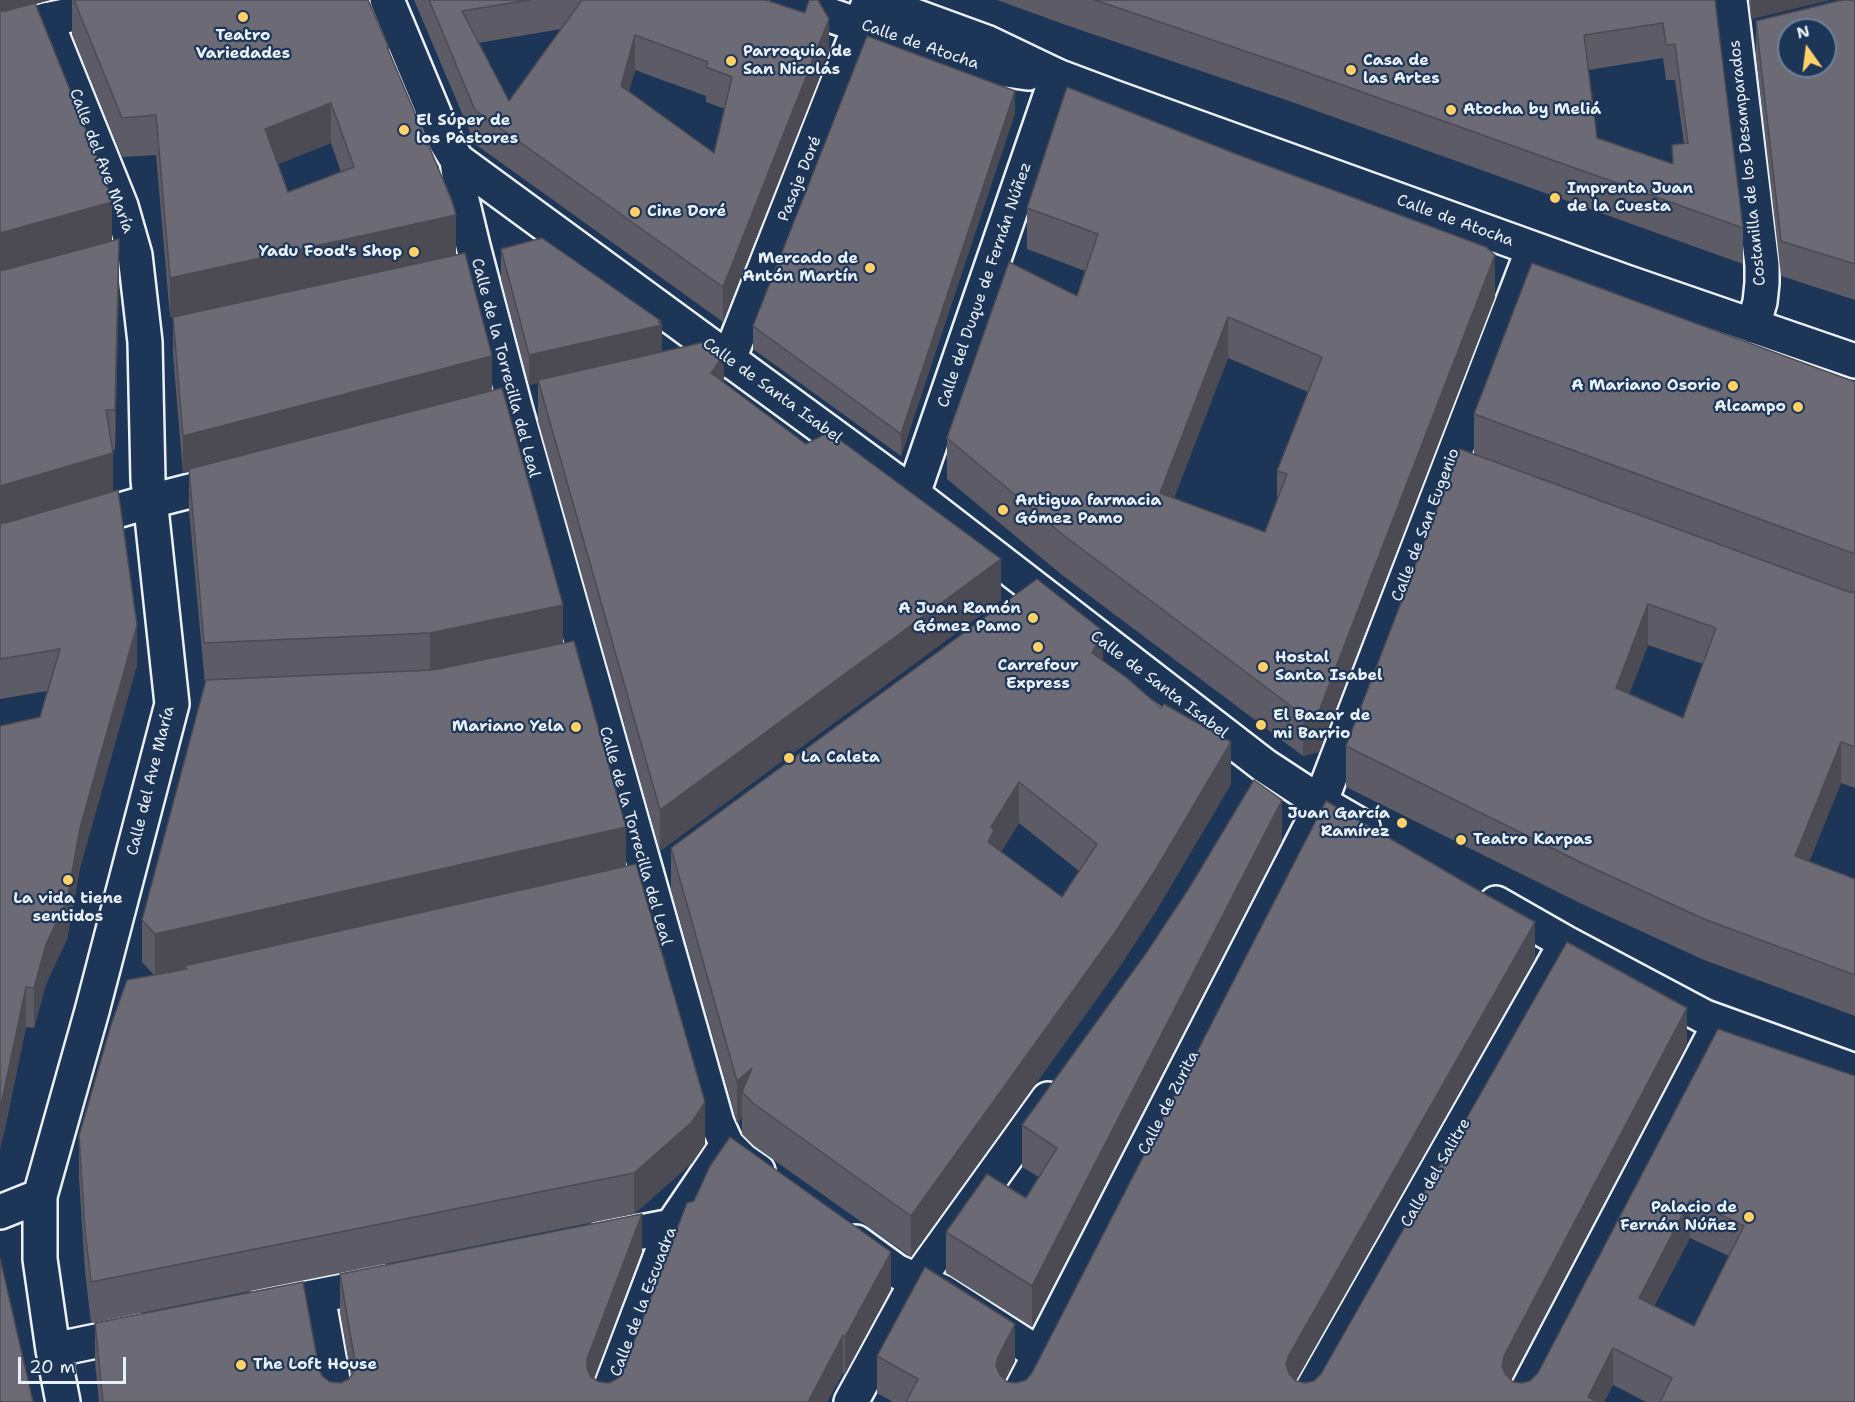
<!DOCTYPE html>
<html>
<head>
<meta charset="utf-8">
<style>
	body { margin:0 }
	#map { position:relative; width:1855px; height:1402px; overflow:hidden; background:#1d3557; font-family:"Shantell Sans",sans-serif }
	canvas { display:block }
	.north { position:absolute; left:1777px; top:18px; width:60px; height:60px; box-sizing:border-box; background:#1d3557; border:2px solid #6e8097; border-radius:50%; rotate:346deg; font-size:16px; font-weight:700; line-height:24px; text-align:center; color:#e8f1f8 }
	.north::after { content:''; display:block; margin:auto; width:21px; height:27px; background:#ffd166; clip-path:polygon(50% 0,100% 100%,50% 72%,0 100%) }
	.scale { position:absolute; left:18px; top:1357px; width:108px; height:27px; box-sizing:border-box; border:3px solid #e8f1f8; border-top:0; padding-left:8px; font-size:18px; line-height:21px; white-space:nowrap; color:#e8f1f8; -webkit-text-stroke:4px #1d3557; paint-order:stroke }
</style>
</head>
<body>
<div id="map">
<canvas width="1855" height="1402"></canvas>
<div class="north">N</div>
<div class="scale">20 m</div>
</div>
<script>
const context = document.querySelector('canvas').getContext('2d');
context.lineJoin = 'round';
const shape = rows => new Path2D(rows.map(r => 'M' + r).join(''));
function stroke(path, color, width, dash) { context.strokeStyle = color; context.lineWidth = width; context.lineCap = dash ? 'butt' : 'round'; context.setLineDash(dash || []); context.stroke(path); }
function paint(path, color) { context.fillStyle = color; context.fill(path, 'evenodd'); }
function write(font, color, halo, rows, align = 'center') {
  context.font = font + ' "Shantell Sans",sans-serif'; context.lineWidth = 4.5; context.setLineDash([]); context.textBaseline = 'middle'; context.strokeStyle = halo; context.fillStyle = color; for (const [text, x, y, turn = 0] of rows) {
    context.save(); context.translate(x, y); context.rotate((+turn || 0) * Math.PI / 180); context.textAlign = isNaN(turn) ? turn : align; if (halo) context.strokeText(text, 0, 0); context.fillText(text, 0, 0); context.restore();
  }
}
const street = shape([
	[387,0,446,142,457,160,913,494,1265,766,1320,802,1363,827],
	[1730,0,1762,265,1762,283,1760,302,1753,326],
	[46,20,121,206,135,255,145,342,148,480,172,704,92,1011,40,1196,40,1259,53,1350,63,1402],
	[457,160,462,200,473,246,515,407,717,1123,727,1145,742,1160,758,1171],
	[708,363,729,359,870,0],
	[913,494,1057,76],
	[0,545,151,501,233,480],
	[1496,903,1566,943,1705,1017,1855,1071],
	[0,1212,40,1196],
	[600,1240,672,1226],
	[856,1242,896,1271,943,1292,1039,1354],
	[318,1296,337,1402],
	[261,1307,384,1283],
	[53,1350,140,1332],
	[605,1402,672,1226,727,1145],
	[851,1402,917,1281,1048,1099],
	[1015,1402,1312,824,1533,249],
	[1305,1402,1566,943],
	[1521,1402,1720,1023]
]);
const secondary = shape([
	[786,0,977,66,1028,73],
	[871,0,986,42,1057,76,1113,97,1626,282,1855,361],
	[0,33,46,20,140,0]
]);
stroke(street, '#e8f1f8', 38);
stroke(secondary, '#e8f1f8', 38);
stroke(street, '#1d3557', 33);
stroke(secondary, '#1d3557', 33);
paint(shape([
	[0,0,50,0,35,4,112,241,119,282,115,450,112,450,113,492,137,665,80,868,67,939,46,984,34,1028,26,1027,3,1138,40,717,47,691,0,699],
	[72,0,368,0,389,48,389,50,456,255,170,317,156,155,122,157,72,34],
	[331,143,341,172,288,192,278,164],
	[414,0,766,0,829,54,723,322,475,144],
	[561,29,509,101,478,43],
	[635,70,706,96,706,102,725,109,714,153,629,91],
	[997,0,1715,0,1743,228,1743,264,1289,101,1066,25],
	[1663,58,1666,80,1675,80,1684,144,1672,145,1672,164,1597,138,1588,70],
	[1749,0,1829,0,1751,19],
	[1855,0,1855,300,1781,276,1756,56,1756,21],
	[1015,113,901,456,753,349,753,326],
	[1027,208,1495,297,1319,752,1303,756,1062,575,947,479,947,438,1077,296,1085,271,1027,249],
	[1228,358,1308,392,1277,471,1277,501,1265,532,1174,498],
	[501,249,661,324,662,352,724,383,1001,600,660,851,538,421,538,383,529,385,501,279],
	[173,317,492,391,705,1144,692,1163,634,1214,91,1323,85,1271,79,1178,79,1136,154,975,142,962,142,920,205,684,189,510,189,472,183,473,173,355],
	[1855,382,1855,788,1841,783,1809,862,1855,879,1855,1016,1704,960,1584,905,1346,787,1346,746,1474,454,1474,414],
	[1648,645,1703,664,1683,718,1629,694],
	[1103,662,1231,784,1156,911,1116,972,911,1257,754,1146,742,1134,742,1118,737,1123,671,889,671,848],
	[1019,823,1079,871,1062,897,1001,852],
	[1282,841,1032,1327,946,1273,946,1232,1026,1198,1039,1177,1022,1167,1022,1125],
	[1535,959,1296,1381,1305,1383,1314,1381,1687,1045,1511,1380,1513,1382,1522,1383,1530,1381,1538,1373,1718,1029,1855,1402,1646,1402,1613,1385,1604,1402,893,1402,877,1393,877,1356,1015,1361,1005,1380,1007,1382,1016,1383,1026,1380],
	[1690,1238,1729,1256,1694,1326,1654,1306],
	[642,1251,594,1379,599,1382,609,1383,891,1289,845,1374,843,1373,827,1402,99,1402,95,1361,95,1323,319,1369,322,1376,330,1382,341,1383,349,1379,351,1376,340,1312,340,1274]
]), '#5d5b65');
paint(shape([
	[0,0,50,0,0,14],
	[1751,0,1829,0,1751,19],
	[829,19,829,54,723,322,723,287],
	[635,35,635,70,621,120,621,86],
	[1015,91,1015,113,901,456,901,434],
	[331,103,331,143,265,169,265,129],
	[112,202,112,242,0,273,0,233],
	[456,215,456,255,170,317,170,278],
	[119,242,119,282,115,450,115,410],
	[1495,255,1495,297,1319,752,1303,756,1303,715],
	[1228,317,1228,358,1160,534,1160,493],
	[661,321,661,325,662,325,662,355,538,380,538,383,529,385,529,355],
	[724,355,724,396,711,373],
	[492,356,492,394,183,473,183,436],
	[113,453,113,493,0,525,0,486],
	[1001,559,1001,600,660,851,660,810],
	[1648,604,1648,645,1616,729,1616,688],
	[563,605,563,647,430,674,430,633],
	[137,625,137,665,80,868,67,939,46,984,34,1028,34,988,46,944],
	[1103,631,1103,673,1092,653],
	[1231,742,1231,784,1156,911,1116,972,911,1257,911,1216],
	[1841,742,1841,783,1795,897,1795,856],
	[1019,782,1019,823,994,864,988,842,991,827],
	[1282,800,1282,841,1032,1327,1032,1286],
	[626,827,626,869,184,966,184,969,155,975,155,934],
	[1535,922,1535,959,1289,1393,1286,1364,1289,1355],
	[26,987,26,1027,0,1150,0,1110],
	[1687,1008,1687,1045,1504,1393,1502,1365,1504,1356],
	[752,1068,742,1092,742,1118,737,1123,737,1081],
	[705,1102,705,1144,692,1163,634,1214,634,1173],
	[1690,1200,1690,1238,1639,1335,1639,1298],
	[642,1214,642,1251,587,1396,587,1359],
	[891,1252,891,1289,845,1374,845,1337],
	[1015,1324,1015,1361,998,1394,996,1366,998,1357],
	[843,1335,843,1373,827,1402,808,1402],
	[1613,1348,1613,1385,1604,1402,1588,1402,1588,1397]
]), '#4c4a52');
const building = shape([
	[74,0,368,0,389,48,387,47,452,201,456,215,170,278,156,115,122,118,74,0],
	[331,103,354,167,288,192,265,129,331,103],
	[429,0,529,0,462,11,509,101,582,0,766,0,805,13,809,0,818,0,829,19,723,287,475,110,429,0],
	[635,35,708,62,706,67,732,77,714,153,621,86,635,35],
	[1095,0,1715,0,1743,228,1289,66,1095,0],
	[1663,23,1666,45,1675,44,1688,143,1672,145,1673,164,1597,138,1584,35,1663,23],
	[1842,0,1855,0,1855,264,1781,241,1756,21,1842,0],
	[1789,30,1825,30,1825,66,1789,66,1789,30],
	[35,3,103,172,112,202,0,233,0,11,5,11,35,3],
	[867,36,1015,91,901,434,753,326,867,36],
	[1067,87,1236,154,1486,247,1495,255,1319,711,1303,715,1062,534,947,438,1009,262,1077,296,1098,234,1027,208,1067,87],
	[1228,317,1322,357,1277,471,1287,474,1265,532,1160,493,1228,317],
	[542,238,661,321,658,322,662,325,529,355,501,249,542,238],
	[119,239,115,410,106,410,113,453,0,486,0,270,4,270,119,239],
	[465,253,492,356,183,436,173,317,465,253],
	[1532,263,1855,382,1855,554,1474,414,1532,263],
	[705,342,724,355,711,373,806,444,829,432,1001,559,660,810,538,380,705,342],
	[502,388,563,605,430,633,204,643,189,469,502,388],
	[1460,449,1849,592,1855,592,1855,747,1841,742,1795,856,1855,879,1855,975,1704,919,1584,864,1346,746,1460,449],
	[1648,604,1716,628,1683,718,1616,688,1648,604],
	[118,490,137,625,80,828,67,900,46,944,34,988,26,987,0,1110,0,726,40,717,60,649,0,659,0,523,5,523,118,490],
	[1037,579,1103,631,1092,653,1127,678,1161,708,1164,704,1231,742,1156,869,1116,931,911,1216,754,1104,742,1092,752,1068,737,1081,671,848,1037,579],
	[1019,782,1097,844,1062,897,988,842,994,830,991,827,1019,782],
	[574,641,626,827,155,934,142,920,206,680,433,670,574,641],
	[1254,780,1282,800,1032,1286,946,1232,987,1174,1026,1198,1057,1148,1022,1125,1147,952,1188,890,1254,780],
	[1326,801,1476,889,1535,922,1289,1355,1286,1364,1289,1374,1296,1381,1305,1383,1314,1381,1321,1374,1567,942,1687,1008,1504,1356,1502,1365,1505,1374,1513,1382,1522,1383,1530,1381,1538,1373,1718,1029,1855,1076,1855,1402,1660,1402,1672,1378,1613,1348,1588,1397,1597,1402,906,1402,918,1379,877,1356,925,1267,1015,1324,998,1357,996,1366,1000,1375,1007,1382,1016,1383,1026,1380,1032,1373,1326,801],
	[1690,1200,1744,1226,1694,1326,1639,1298,1690,1200],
	[636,864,705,1102,692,1122,634,1173,91,1282,85,1230,79,1136,111,1025,127,980,187,969,184,966,636,864],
	[730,1137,891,1252,845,1337,843,1335,839,1343,808,1402,103,1402,95,1323,303,1282,319,1369,322,1376,330,1382,341,1383,349,1379,354,1372,355,1362,340,1274,642,1214,587,1359,587,1368,591,1377,599,1382,609,1383,617,1379,623,1371,687,1203,694,1201,710,1166,730,1137],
	[0,1258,33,1402,0,1402,0,1258]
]);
paint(building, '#6c6a75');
stroke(building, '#4c4a52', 1.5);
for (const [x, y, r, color] of [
	[243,17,6,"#ffd166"],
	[731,61,6,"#ffd166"],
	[1351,70,6,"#ffd166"],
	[1451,110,6,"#ffd166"],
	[404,130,6,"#ffd166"],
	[1555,198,6,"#ffd166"],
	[635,212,6,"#ffd166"],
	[414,252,6,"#ffd166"],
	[870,268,6,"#ffd166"],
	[1733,386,6,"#ffd166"],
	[1798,407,6,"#ffd166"],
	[1003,510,6,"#ffd166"],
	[1033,618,6,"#ffd166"],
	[1038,647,6,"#ffd166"],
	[1263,667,6,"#ffd166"],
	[1261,725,6,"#ffd166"],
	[576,727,6,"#ffd166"],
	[789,758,6,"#ffd166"],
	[1402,823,6,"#ffd166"],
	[1461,840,6,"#ffd166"],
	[68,880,6,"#ffd166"],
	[1749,1217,6,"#ffd166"],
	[241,1365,6,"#ffd166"]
]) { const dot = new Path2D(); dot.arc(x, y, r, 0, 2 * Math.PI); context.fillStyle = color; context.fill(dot); stroke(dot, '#1d3557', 2); }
write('bold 16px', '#e8f1f8', '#1d3557', [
	["Teatro",243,36,"center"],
	["Variedades",243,54,"center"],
	["Parroquia de",743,52],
	["San Nicolás",743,70],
	["Casa de",1363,61],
	["las Artes",1363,79],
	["Atocha by Meliá",1463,110],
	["El Súper de",416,121],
	["los Pastores",416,139],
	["Imprenta Juan",1567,189],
	["de la Cuesta",1567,207],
	["Cine Doré",647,212],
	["Yadu Food's Shop",402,252,"right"],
	["Mercado de",858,259,"right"],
	["Antón Martín",858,277,"right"],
	["A Mariano Osorio",1721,386,"right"],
	["Alcampo",1786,407,"right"],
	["Antigua farmacia",1015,501],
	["Gómez Pamo",1015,519],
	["A Juan Ramón",1021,609,"right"],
	["Gómez Pamo",1021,627,"right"],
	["Hostal",1275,658],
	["Santa Isabel",1275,676],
	["Carrefour",1038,666,"center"],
	["Express",1038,684,"center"],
	["El Bazar de",1273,716],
	["mi Barrio",1273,734],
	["Mariano Yela",564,727,"right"],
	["La Caleta",801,758],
	["Juan García",1390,814,"right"],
	["Ramírez",1390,832,"right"],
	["Teatro Karpas",1473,840],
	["La vida tiene",68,899,"center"],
	["sentidos",68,917,"center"],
	["Palacio de",1737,1208,"right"],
	["Fernán Núñez",1737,1226,"right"],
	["The Loft House",253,1365]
], 'left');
write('16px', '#e8f1f8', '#1d3557', [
	["Calle de Atocha",920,45,19],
	["Calle del Ave María",101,161,69],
	["Costanilla de los Desamparados",1748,163,-96],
	["Pasaje Doré",800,179,-68],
	["Calle de Atocha",1455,221,20],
	["Calle del Duque de Fernán Núñez",985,285,-71],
	["Calle de la Torrecilla del Leal",505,368,75],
	["Calle de Santa Isabel",772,391,36],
	["Calle de San Eugenio",1426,525,-69],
	["Calle de Santa Isabel",1159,685,37],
	["Calle del Ave María",151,781,-76],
	["Calle de la Torrecilla del Leal",635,836,74],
	["Calle de Zurita",1169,1103,-63],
	["Calle del Salitre",1436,1173,-60],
	["Calle de la Escuadra",644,1302,-69]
]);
</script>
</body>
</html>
